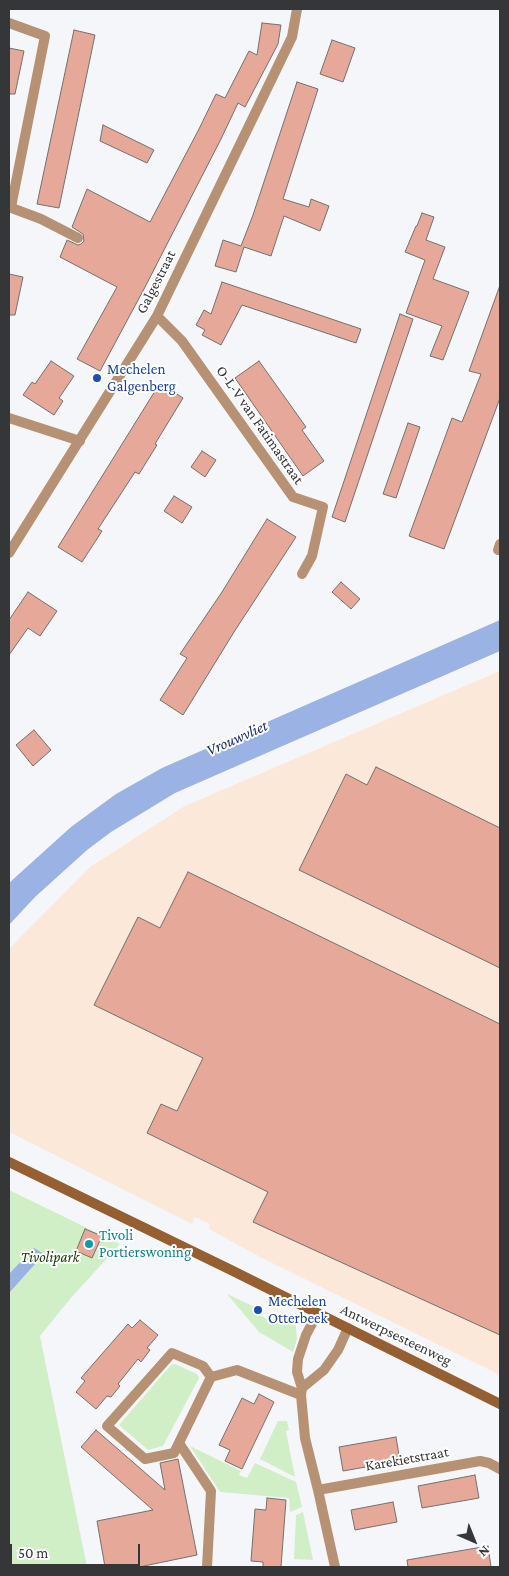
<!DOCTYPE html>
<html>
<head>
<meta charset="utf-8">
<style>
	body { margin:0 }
	#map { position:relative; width:509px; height:1576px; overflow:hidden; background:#f4f6f9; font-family:"Crimson Pro",serif }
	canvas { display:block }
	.frame { position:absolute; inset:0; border:10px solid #353637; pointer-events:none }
	.north { position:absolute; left:449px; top:1516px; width:50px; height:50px; -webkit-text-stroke:4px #fff; paint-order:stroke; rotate:136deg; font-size:14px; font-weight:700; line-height:20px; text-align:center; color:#353637 }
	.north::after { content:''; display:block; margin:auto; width:18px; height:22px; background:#353637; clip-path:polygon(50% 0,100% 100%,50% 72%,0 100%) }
	.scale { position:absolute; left:10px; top:1544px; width:130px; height:22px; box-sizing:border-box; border:2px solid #353637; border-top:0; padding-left:6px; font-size:15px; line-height:18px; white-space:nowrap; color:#353637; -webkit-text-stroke:4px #fff; paint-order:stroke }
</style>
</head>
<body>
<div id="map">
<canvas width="509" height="1576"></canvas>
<div class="frame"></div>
<div class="north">N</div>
<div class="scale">50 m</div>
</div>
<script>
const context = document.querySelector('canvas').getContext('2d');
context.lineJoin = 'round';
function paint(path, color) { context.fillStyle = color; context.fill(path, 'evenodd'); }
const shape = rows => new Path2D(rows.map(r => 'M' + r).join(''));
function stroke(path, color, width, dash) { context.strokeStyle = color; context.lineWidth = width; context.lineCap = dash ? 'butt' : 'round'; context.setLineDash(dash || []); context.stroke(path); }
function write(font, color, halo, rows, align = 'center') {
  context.font = font + ' "Crimson Pro",serif'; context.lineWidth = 4; context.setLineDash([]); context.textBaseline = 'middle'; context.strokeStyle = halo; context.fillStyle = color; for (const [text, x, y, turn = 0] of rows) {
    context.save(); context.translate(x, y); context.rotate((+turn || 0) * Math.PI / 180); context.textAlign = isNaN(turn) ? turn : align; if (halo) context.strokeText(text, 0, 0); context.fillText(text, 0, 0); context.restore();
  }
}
paint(shape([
	[500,671,500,1375,262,1258,209,1229,210,1224,195,1217,192,1224,9,1132,9,949,90,867,185,806]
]), '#fbe8d8');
paint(shape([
	[9,1190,120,1244,70,1299,40,1336,87,1567,9,1567],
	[227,1294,257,1308,255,1313,274,1322,280,1311,291,1318,296,1327,297,1339,293,1352,259,1332],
	[175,1364,197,1374,199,1378,163,1446,148,1450,119,1425,171,1365],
	[278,1421,287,1421,289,1430,286,1431,295,1477,260,1459],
	[190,1446,241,1471,239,1475,247,1478,255,1463,296,1482,302,1507,290,1512,289,1498,220,1492],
	[303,1512,313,1560,294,1559,296,1515]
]), '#d1efc6');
paint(shape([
	[500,620,500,651,175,793,111,832,87,850,35,897,9,925,9,883,71,827,116,794,162,768],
	[34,1248,44,1254,9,1293,9,1274]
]), '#9ab2e4');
const building = shape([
	[262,23,281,25,278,44,245,107,238,103,221,139,144,289,100,371,77,359,117,287,60,257,67,240,78,245,81,244,84,241,83,234,72,227,87,189,150,222,199,129,216,94,225,98,249,51,257,55,262,23],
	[74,30,95,35,59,208,37,204,74,30],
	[332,40,355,48,343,82,320,74,332,40],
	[9,48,24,51,15,94,9,94,9,48],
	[297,82,318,89,283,199,309,207,311,199,329,206,320,231,284,216,271,256,244,247,236,272,215,266,223,240,241,246,253,215,297,82],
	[103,125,154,150,147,163,100,141,103,125],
	[422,213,434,217,426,240,445,247,433,279,469,292,443,360,430,356,442,326,406,313,425,260,405,252,416,226,417,226,422,213],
	[9,274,23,277,15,315,9,315,9,274],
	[222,282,361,329,356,343,242,305,221,345,202,335,205,330,196,325,204,310,211,314,222,282],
	[499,288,500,289,500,398,444,549,409,536,452,418,462,422,481,374,469,371,499,288],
	[400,314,413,319,345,522,332,517,400,314],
	[51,361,74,376,59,398,63,401,54,415,23,395,32,382,35,384,51,361],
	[259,361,306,427,302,430,324,461,303,476,235,378,259,361],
	[160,383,183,398,155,444,157,445,139,474,135,472,98,529,102,531,82,562,58,547,160,383],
	[408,423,420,427,396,498,383,494,408,423],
	[202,451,216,460,205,477,191,467,202,451],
	[174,496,192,507,182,523,164,511,174,496],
	[267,519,296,537,234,632,183,715,160,700,187,658,180,654,222,592,267,519],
	[341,582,360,599,351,609,332,592,341,582],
	[28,592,57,611,40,636,28,628,9,655,9,620,28,592],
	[34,730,51,750,33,766,16,745,34,730],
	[376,767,500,828,500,968,299,870,346,774,367,785,376,767],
	[188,872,500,1024,500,1335,253,1222,268,1192,147,1133,161,1104,177,1111,203,1058,94,1005,138,917,160,928,188,872],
	[85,1229,102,1236,92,1258,76,1251,85,1229],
	[140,1320,158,1335,147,1348,150,1350,141,1362,138,1359,118,1384,120,1386,111,1397,107,1396,96,1409,76,1392,85,1381,81,1378,128,1324,132,1328,140,1320],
	[259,1394,274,1402,242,1469,225,1461,230,1450,219,1445,242,1398,254,1404,259,1394],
	[96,1430,165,1490,160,1463,178,1459,197,1555,139,1567,105,1567,97,1521,153,1510,81,1447,96,1430],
	[396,1437,400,1461,343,1471,339,1447,396,1437],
	[475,1475,479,1498,422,1508,418,1486,475,1475],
	[267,1498,286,1500,281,1567,263,1567,263,1562,251,1561,255,1509,266,1510,267,1498],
	[393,1502,397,1522,355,1530,351,1510,393,1502],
	[488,1546,491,1567,408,1567,407,1560,488,1546]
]);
paint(building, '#e6a898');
stroke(building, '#73706f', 1);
stroke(shape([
	[9,418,80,441]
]), '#b79173', 10);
stroke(shape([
	[9,23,45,36,11,207],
	[9,207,41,219,78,238],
	[157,316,182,341,293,497,323,507,312,556,302,574],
	[498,550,500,544],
	[9,553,157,316,292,37,297,9],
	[317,1314,306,1335,298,1359,297,1372,302,1388,301,1395,305,1438,318,1490,335,1567],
	[211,1377,203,1366,172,1353,107,1426,145,1459,174,1453,211,1377,237,1370,301,1395],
	[302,1388,324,1370,338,1350,348,1328],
	[179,1443,211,1491,207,1567],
	[318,1490,469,1463,480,1461,489,1463,500,1469]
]), '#b79173', 10);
stroke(shape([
	[9,1162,231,1270,500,1404]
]), '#955f31', 10);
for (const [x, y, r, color] of [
	[97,378,5,"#1a4fb4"],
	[89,1244,5,"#0f9aa8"],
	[258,1310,5,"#1a4fb4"]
]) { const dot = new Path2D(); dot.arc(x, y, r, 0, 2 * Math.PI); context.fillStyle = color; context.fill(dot); stroke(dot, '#fff', 2); }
write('15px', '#353637', '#fff', [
	["Galgestraat",156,282,-63],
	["O-L-V van Fatimastraat",260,425,55],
	["Antwerpsesteenweg",396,1335,26],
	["Karekietstraat",407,1459,-10]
]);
write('15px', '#164399', '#fff', [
	["Mechelen",107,369],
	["Galgenberg",107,386],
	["Mechelen",268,1301],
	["Otterbeek",268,1318]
], 'left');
write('15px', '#0d838f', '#fff', [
	["Tivoli",99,1235],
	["Portierswoning",99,1252]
], 'left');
write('italic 15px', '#173805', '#fff', [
	["Tivolipark",50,1257]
]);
write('italic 16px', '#182f6a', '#fff', [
	["Vrouwvliet",237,738,-24]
]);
</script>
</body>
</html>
